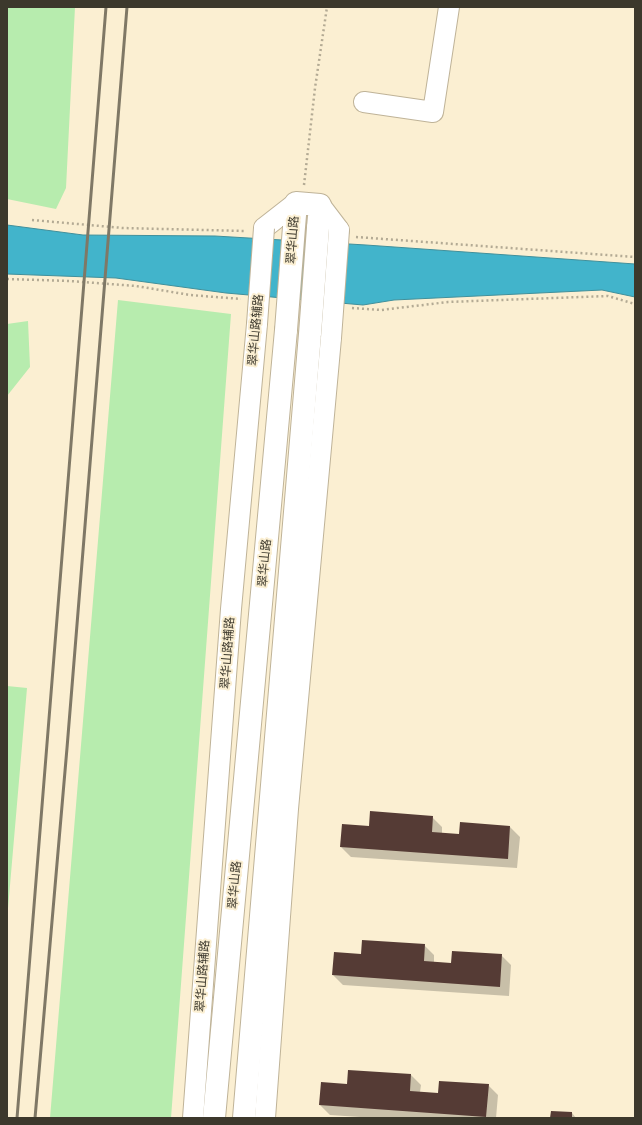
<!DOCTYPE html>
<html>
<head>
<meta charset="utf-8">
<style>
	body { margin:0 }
	#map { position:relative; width:642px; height:1125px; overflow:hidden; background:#fbefd2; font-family:"Fira Sans",sans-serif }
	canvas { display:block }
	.frame { position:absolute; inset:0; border:8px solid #3c382c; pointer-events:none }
</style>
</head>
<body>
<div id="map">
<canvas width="642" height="1125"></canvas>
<div class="frame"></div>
</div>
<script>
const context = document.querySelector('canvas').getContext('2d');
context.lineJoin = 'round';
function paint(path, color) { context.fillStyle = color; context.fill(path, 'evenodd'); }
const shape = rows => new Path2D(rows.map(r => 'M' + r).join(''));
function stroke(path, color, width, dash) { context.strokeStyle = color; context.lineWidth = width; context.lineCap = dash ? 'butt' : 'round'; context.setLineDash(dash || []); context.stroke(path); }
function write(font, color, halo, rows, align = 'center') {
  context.font = font + ' "Fira Sans","Noto Sans SC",sans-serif'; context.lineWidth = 4; context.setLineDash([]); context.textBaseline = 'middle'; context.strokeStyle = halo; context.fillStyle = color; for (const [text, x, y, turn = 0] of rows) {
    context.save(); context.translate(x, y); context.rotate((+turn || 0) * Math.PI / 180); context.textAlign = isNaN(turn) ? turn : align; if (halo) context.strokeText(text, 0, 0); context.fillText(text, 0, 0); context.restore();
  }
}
paint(shape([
	[7,7,75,7,66,188,56,209,7,199],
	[118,300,231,314,171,1118,50,1118],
	[28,321,30,367,7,396,7,324],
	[7,686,27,688,7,920]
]), '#b7ecae');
const water = shape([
	[7,225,83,235,215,236,366,245,635,264,635,297,602,290,394,300,363,305,226,293,116,278,7,274,7,225]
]);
paint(water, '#42b4cb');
stroke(water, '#408f9b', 1);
paint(shape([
	[432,817,442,827,442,834,460,835,510,827,520,837,517,868,351,857,341,847,370,827],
	[424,945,434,955,434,962,452,964,501,955,511,965,509,996,343,985,333,975,362,955],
	[349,1071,411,1075,421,1085,420,1092,439,1094,488,1085,498,1095,496,1118,375,1118,330,1115,320,1105,348,1085],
	[572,1113,576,1118,551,1118]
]), '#0003');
paint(shape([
	[370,811,433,816,432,832,459,834,460,822,510,826,508,859,340,847,342,824,369,826],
	[362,940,425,944,424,961,451,963,452,951,502,954,500,987,332,975,334,952,361,954],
	[348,1070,411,1074,410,1091,438,1093,439,1081,489,1084,486,1117,319,1105,321,1082,347,1084],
	[551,1111,572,1112,572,1118,550,1118]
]), '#553b35');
const minor = shape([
	[364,102,433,112,449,7],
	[320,205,339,230],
	[264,228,296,203],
	[193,1118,231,609,257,324],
	[265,1118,288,809,331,338]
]);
const secondary = shape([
	[294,227,296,203,320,205,318,228],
	[214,1118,286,330],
	[244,1118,310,334]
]);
stroke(minor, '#bfb398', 22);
stroke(secondary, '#bfb398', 24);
stroke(shape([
	[304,185,315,88,327,7],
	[32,220,123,228,245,231],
	[356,237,635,257],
	[7,279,70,281,136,286,190,295,241,299],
	[352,308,381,310,448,302,608,296,635,304]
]), '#b3aa94', 2.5, [2, 3]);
stroke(minor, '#fff', 20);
stroke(secondary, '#fff', 22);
stroke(shape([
	[17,1118,106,7],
	[35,1118,67,748,127,7]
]), '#7f7866', 3);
const minorBridge = shape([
	[257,324,264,228],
	[331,338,339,230]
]);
const secondaryBridge = shape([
	[286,330,294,227],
	[310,334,318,228]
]);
stroke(minorBridge, '#bfb398', 22, []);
stroke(secondaryBridge, '#bfb398', 24, []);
stroke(minorBridge, '#fff', 20);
stroke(secondaryBridge, '#fff', 22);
write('12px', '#3c382c', '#fbefd2', [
	["翠华山路",293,240,-86],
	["翠华山路辅路",256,330,-85],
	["翠华山路",265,563,-85],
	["翠华山路辅路",228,653,-86],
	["翠华山路",235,885,-85],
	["翠华山路辅路",203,976,-86]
]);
</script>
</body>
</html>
